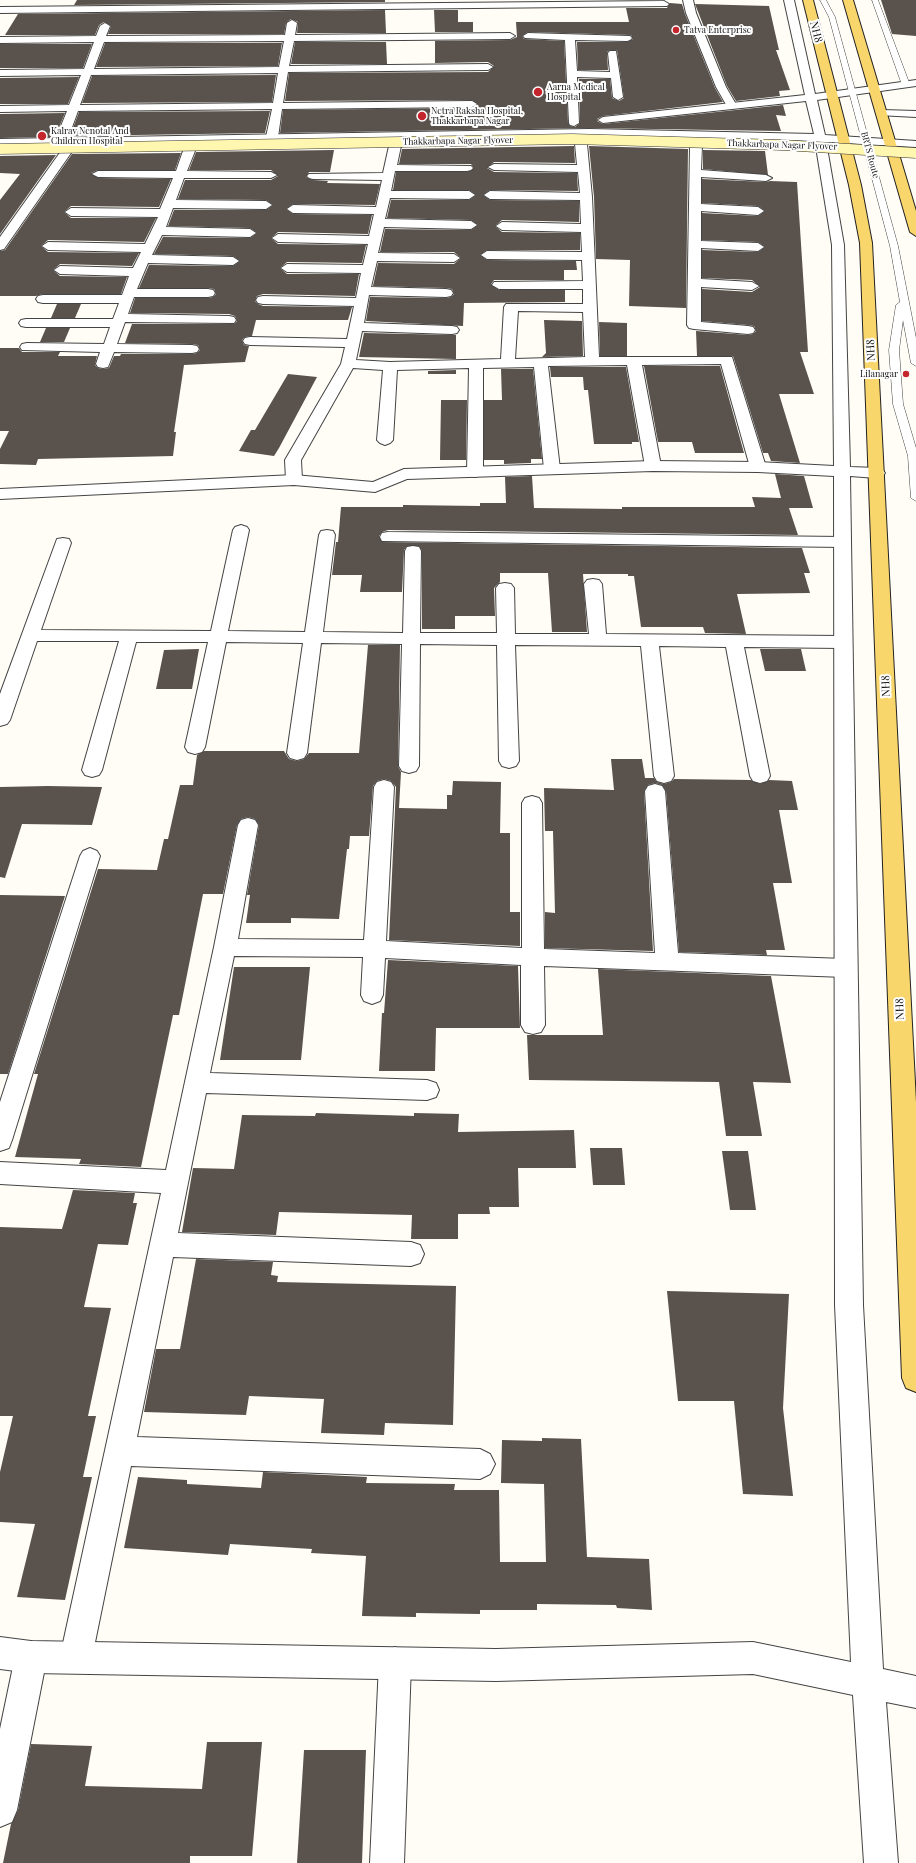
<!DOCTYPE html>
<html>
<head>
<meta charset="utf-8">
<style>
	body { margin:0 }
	canvas { display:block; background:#fffdf5 }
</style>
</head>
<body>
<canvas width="916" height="1863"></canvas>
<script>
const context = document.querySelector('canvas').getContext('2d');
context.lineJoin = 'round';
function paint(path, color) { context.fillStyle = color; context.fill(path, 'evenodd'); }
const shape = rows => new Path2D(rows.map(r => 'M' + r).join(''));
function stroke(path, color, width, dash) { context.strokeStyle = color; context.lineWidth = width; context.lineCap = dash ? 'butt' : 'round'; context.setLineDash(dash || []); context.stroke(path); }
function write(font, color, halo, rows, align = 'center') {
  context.font = font + ' "Playfair Display",serif'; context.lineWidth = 4; context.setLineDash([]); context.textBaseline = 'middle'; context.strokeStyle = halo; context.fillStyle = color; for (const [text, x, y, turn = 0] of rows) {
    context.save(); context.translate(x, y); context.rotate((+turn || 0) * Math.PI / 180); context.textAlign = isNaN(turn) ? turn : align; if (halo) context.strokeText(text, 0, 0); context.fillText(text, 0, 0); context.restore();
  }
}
paint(shape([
	[77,0,385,0,385,2,74,5],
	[881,0,916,0,916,36,892,34],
	[670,3,682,4,685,14,715,88,723,102,603,116,597,119,597,121,603,124,783,105,786,116,776,115,781,131,589,128,280,133,283,110,472,108,478,105,472,100,285,101,289,73,488,72,494,66,488,62,435,63,435,41,510,40,517,37,516,22,629,22,626,8,667,8],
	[528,32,631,35,633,39,627,42,577,42,578,70,608,70,607,52,610,50,617,50,624,98,619,101,612,98,610,79,579,79,580,123,575,127,570,126,568,123,564,41,524,39,522,36],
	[695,4,769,6,779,50,776,50,790,90,779,91,780,96,736,101,727,86],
	[385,10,386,33,297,33,298,22,291,19,286,23,284,34,108,34,111,26,104,22,99,25,95,35,5,35,18,14],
	[434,10,458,10,458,22,473,22,473,32,435,32],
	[295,42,386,42,387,64,291,64],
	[105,43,282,43,278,66,96,67],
	[0,44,92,44,83,68,0,68],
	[276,75,272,102,82,103,92,76],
	[0,77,0,78,79,77,68,104,0,104],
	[270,111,265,133,70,136,79,112],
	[0,113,0,114,65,113,55,137,0,138],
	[574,146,575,163,494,162,487,168,494,172,577,173,578,191,490,190,483,195,490,200,579,201,579,222,502,220,495,226,502,232,580,233,580,250,487,250,480,255,487,260,576,261,577,270,564,270,564,280,494,280,491,284,499,290,565,290,565,302,464,303,463,326,366,321,370,297,446,298,451,297,454,294,452,289,446,288,373,286,378,263,454,264,461,258,454,252,380,252,385,229,471,230,478,225,471,220,387,218,391,200,469,200,476,195,469,190,393,190,396,172,467,172,474,168,471,164,399,164,402,149],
	[589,146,688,149,686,308,629,306,630,260,596,259,594,197],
	[334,150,330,172,309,172,306,177,313,180,328,181,327,183,380,184,375,205,293,204,286,209,293,214,372,215,368,234,278,232,271,238,278,244,366,245,362,263,287,262,280,268,287,274,359,274,355,296,263,294,257,296,255,301,258,304,263,306,352,307,348,320,256,320,252,336,245,337,242,340,244,345,249,346,245,362,184,365,174,432,176,432,173,456,38,459,36,465,0,464,0,449,9,431,0,431,0,348,19,348,22,352,60,352,58,356,97,356,95,365,98,368,103,369,109,368,114,356,120,356,121,354,192,354,197,353,200,350,198,345,192,344,125,343,132,324,234,324,237,321,235,316,229,314,130,313,135,298,208,298,213,297,216,294,214,289,208,288,139,288,149,265,233,266,240,261,233,256,154,254,163,237,250,238,257,233,250,228,168,226,174,210,266,210,273,205,266,200,178,199,185,180,271,180,278,176,271,170,189,170,196,152],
	[703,150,765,151,768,175,703,169],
	[181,153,175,170,98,170,91,173,98,178,171,179,159,207,71,206,64,212,71,218,156,218,144,242,48,240,41,246,48,252,139,253,132,266,60,264,53,270,60,276,127,277,121,294,43,294,36,296,0,296,0,251,5,250,72,154],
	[56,155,0,234,0,200,20,174,0,173,0,156],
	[702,179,766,182,770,181,797,182,808,352,800,352,814,394,779,394,800,463,771,461,768,453,763,453,733,356,697,356,696,331,748,335,753,334,756,331,754,326,748,325,702,321,702,289,752,292,760,287,752,280,702,278,702,250,758,252,765,247,758,242,702,240,702,213,758,216,765,211,758,206,702,203],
	[57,304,81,304,75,318,51,318],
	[544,320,582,321,583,356,542,357,546,353],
	[599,322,627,323,627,356,600,356],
	[46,328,70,328,64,342,40,342],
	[364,333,456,335,456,359,359,357],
	[644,366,720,366,744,453,695,453,692,442,658,442],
	[550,367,626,367,639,442,632,442,632,444,594,444,588,390,584,390,583,377,551,377],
	[501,369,533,369,542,459,531,459,531,463,504,464,504,460,484,460,484,400,502,400],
	[456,370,456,374,428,374,428,371],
	[288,374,317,377,279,448,274,456,239,451,251,430,255,430],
	[441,400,467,400,466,460,440,460],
	[775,474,804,476,813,508,789,508,798,535,388,530,382,532,379,536,382,542,802,548,810,573,804,573,810,593,737,594,746,634,705,633,703,627,641,627,634,576,628,576,628,574,583,574,587,632,552,632,548,573,500,573,500,582,494,588,495,616,455,616,455,629,422,629,422,551,419,546,407,546,404,550,402,592,360,592,362,575,332,575,336,542,338,542,341,507,403,507,403,505,480,506,480,503,506,503,505,477,532,476,534,508,622,509,622,507,755,507,752,497,781,498],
	[368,645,400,645,398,766,401,772,399,808,447,809,447,795,452,795,453,781,501,782,500,833,510,833,510,912,520,912,520,946,389,940,396,787,391,781,384,779,377,781,373,786,369,836,350,836,349,849,347,849,339,919,291,918,291,923,246,923,250,895,247,895,259,825,255,819,248,817,241,819,237,825,223,894,203,894,179,1015,173,1015,141,1167,79,1164,81,1159,15,1157,38,1074,34,1074,98,869,157,870,164,839,168,839,180,785,193,785,197,755,204,751,284,751,289,759,297,761,304,759,309,753,359,753],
	[199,649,192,689,156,689,164,650],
	[760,649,801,649,806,671,765,671],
	[611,759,642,759,645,778,654,778,657,782,664,784,671,782,674,779,751,780,760,784,769,780,792,781,798,810,779,810,792,883,773,883,785,950,766,950,767,955,679,952,666,791,662,785,655,783,648,785,644,791,653,951,545,948,545,912,555,913,553,831,545,831,544,788,614,790],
	[48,786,102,787,92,825,22,824,5,878,0,877,0,787],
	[0,895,65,896,8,1074,0,1074],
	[388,960,518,966,520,1028,436,1028,435,1071,379,1071,382,1013,384,1013],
	[234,967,310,967,301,1060,220,1060],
	[598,969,771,976,791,1083,753,1082,762,1136,726,1136,719,1082,529,1080,527,1035,603,1035],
	[316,1113,414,1116,414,1113,459,1114,458,1132,574,1130,576,1168,518,1168,519,1207,489,1207,490,1214,458,1214,458,1239,411,1239,412,1215,279,1212,276,1235,182,1232,193,1168,234,1169,242,1115,315,1116],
	[590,1148,622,1148,625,1185,593,1185],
	[722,1151,748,1151,756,1210,730,1210],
	[73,1190,135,1193,133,1203,137,1203,128,1245,98,1244,84,1307,111,1308,88,1416,96,1416,83,1477,92,1477,65,1600,17,1597,35,1524,0,1522,0,1472,13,1416,0,1416,0,1227,62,1229],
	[196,1259,273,1262,271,1275,278,1276,277,1282,456,1286,453,1425,385,1423,384,1435,321,1433,324,1399,249,1396,246,1415,144,1412,156,1349,180,1349],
	[667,1291,789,1294,783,1408,793,1496,743,1494,734,1401,678,1401],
	[542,1438,581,1439,587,1557,649,1559,652,1610,617,1608,616,1605,537,1604,537,1610,480,1610,480,1614,416,1613,416,1617,362,1616,366,1556,311,1553,312,1549,230,1544,228,1555,124,1548,138,1477,187,1480,187,1484,261,1488,263,1472,367,1477,366,1483,455,1484,454,1490,499,1490,500,1562,546,1562,544,1484,501,1483,502,1440,542,1441],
	[207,1742,262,1742,252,1856,190,1856,190,1863,3,1863,11,1824,18,1810,31,1744,92,1746,85,1786,202,1789],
	[304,1750,366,1750,362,1863,297,1863]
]), '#5a524d');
const service = shape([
	[820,0,826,0,835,17,898,246,916,338,916,366,911,363,903,320,899,350,903,404,916,448,916,501,911,498,908,456,893,404,889,350,896,305,900,302,890,246,829,17,820,0],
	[872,0,878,0,910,85,908,86,902,85,872,0]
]);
const minor = shape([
	[683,0,693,0,696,13,726,87,737,106,736,108,728,108,716,87,686,13,683,0],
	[664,1,669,4,667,6,0,13,0,7,664,1],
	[292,20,297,23,295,35,510,33,515,36,510,39,294,41,289,66,488,64,493,67,488,70,288,72,283,103,472,101,477,104,472,107,282,109,278,137,272,140,266,137,272,109,78,111,67,141,61,144,55,141,67,111,0,112,0,106,69,105,81,75,0,76,0,70,84,69,94,42,0,43,0,37,96,36,100,26,105,23,110,26,106,36,285,35,287,23,292,20],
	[284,41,279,67,94,69,104,42,284,41],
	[278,73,273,103,80,105,91,75,278,73],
	[528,33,630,36,632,38,630,40,627,41,575,40,577,71,610,72,608,53,610,51,616,51,623,97,618,100,613,97,611,78,577,77,579,123,574,126,570,125,569,123,565,40,525,38,523,36,528,33],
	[882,110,916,111,916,117,878,115,877,113,882,110],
	[581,141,587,144,592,197,599,357,732,357,766,467,764,470,752,470,750,467,721,364,642,365,661,466,659,469,653,471,647,469,645,466,627,365,548,366,560,469,558,472,552,474,546,472,544,469,534,367,483,368,483,472,481,475,475,477,469,475,467,472,469,368,397,370,393,440,390,443,385,445,380,443,377,440,383,370,353,368,301,460,302,480,300,483,288,483,286,480,285,460,341,364,345,347,250,345,245,344,243,341,245,338,250,337,347,339,354,306,263,304,258,303,256,300,258,297,263,296,356,298,361,273,287,272,281,268,287,264,363,265,368,244,278,242,272,238,278,234,369,236,374,214,293,213,287,209,293,205,376,207,382,180,313,179,309,178,307,176,309,174,383,173,389,146,395,143,401,146,397,165,471,166,473,168,471,170,467,171,395,171,391,191,469,191,475,195,469,199,390,198,385,219,471,221,477,225,471,229,384,227,378,253,454,254,460,258,454,262,377,261,371,287,446,289,451,290,453,293,451,296,446,297,369,295,364,323,452,326,457,327,459,330,457,333,452,334,362,331,356,360,390,362,501,359,504,307,506,304,583,304,583,289,499,289,492,285,494,282,583,281,582,260,487,259,481,255,487,251,582,252,581,232,502,230,496,226,502,222,581,224,580,200,490,199,484,195,490,191,580,193,578,172,494,170,488,167,494,164,577,165,575,144,581,141],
	[518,311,583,312,585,357,515,359,518,311],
	[696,143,702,146,701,170,766,175,772,178,766,181,701,177,701,204,758,207,764,211,758,215,701,211,701,241,758,243,764,247,758,251,701,248,701,279,752,282,759,286,752,290,701,287,701,322,748,326,753,327,755,330,753,333,748,334,694,329,689,328,687,325,690,146,696,143],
	[189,148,195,151,187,171,271,172,277,175,271,178,184,178,176,200,266,201,272,205,266,209,173,208,166,227,250,229,256,233,250,237,162,235,152,255,233,257,239,261,233,265,148,263,137,289,208,289,213,290,215,293,213,296,208,297,134,297,128,314,229,316,234,317,236,320,234,323,125,322,117,344,192,345,197,346,199,349,197,352,192,353,114,352,108,367,103,368,98,367,96,364,100,352,22,350,20,347,22,344,27,343,104,344,110,327,26,327,21,326,19,323,21,320,26,319,113,319,119,303,43,303,38,302,36,299,38,296,43,295,122,295,129,276,60,274,54,270,60,266,133,268,141,252,48,250,42,246,48,242,145,244,158,217,71,216,65,212,71,208,160,209,173,178,98,177,92,174,98,171,176,171,183,151,189,148],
	[65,150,71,153,4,249,0,250,0,237,61,151,65,150],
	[241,525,247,527,249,530,228,631,305,632,319,535,321,531,327,530,333,531,335,535,323,632,403,633,405,551,407,547,413,546,419,547,421,551,420,633,497,633,496,588,499,584,505,583,511,584,514,588,515,634,589,634,584,584,587,580,593,579,599,580,602,584,606,634,843,636,849,638,852,642,849,646,843,648,744,647,770,776,767,781,760,783,753,781,750,776,726,647,659,646,674,776,671,781,664,783,657,781,654,776,641,646,515,645,519,761,516,766,509,768,502,766,499,761,497,645,420,644,419,766,416,771,409,773,402,771,399,766,402,644,321,643,307,753,304,758,297,760,290,758,287,753,303,643,226,642,205,747,202,752,195,754,188,752,185,747,208,642,136,642,102,770,99,775,92,777,85,775,82,770,119,641,37,641,10,720,7,724,0,726,0,694,57,539,63,538,69,539,71,543,41,630,211,631,233,530,235,527,241,525],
	[388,532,843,537,849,538,851,542,849,546,843,547,382,541,380,537,382,533,388,532],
	[384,780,391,782,394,787,386,941,522,948,522,803,525,798,532,796,539,798,542,803,544,949,655,953,645,791,648,786,655,784,662,786,665,791,678,953,845,959,853,962,856,968,853,974,845,977,544,966,545,1025,541,1032,533,1034,525,1032,521,1025,521,965,385,958,383,995,380,1001,372,1004,364,1001,361,995,363,957,234,956,210,1073,427,1080,436,1083,439,1090,436,1097,427,1100,206,1093,178,1233,411,1242,420,1245,424,1254,420,1263,411,1266,173,1257,137,1437,480,1449,490,1454,495,1464,490,1474,480,1479,131,1466,92,1657,87,1668,76,1673,65,1668,60,1657,161,1193,0,1184,0,1162,166,1170,214,947,238,825,241,820,248,818,255,820,258,825,238,939,364,940,374,787,377,782,384,780],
	[90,848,97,851,100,856,12,1140,9,1148,0,1151,0,1102,80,856,83,851,90,848],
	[31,1641,42,1646,47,1657,17,1810,12,1822,0,1827,0,1729,15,1657,20,1646,31,1641],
	[395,1647,406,1652,411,1663,404,1863,370,1863,379,1663,384,1652,395,1647]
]);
const tertiary = shape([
	[784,0,794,0,815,94,916,80,916,86,817,100,825,135,916,141,916,147,826,142,844,245,850,467,877,468,883,470,885,473,883,476,877,478,850,476,863,1305,883,1669,916,1676,916,1708,886,1702,898,1863,864,1863,853,1695,753,1674,496,1681,31,1673,0,1669,0,1637,31,1641,496,1649,753,1642,851,1662,835,1305,834,476,758,472,653,471,407,479,375,492,294,485,0,499,0,489,294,475,373,482,404,469,653,461,758,462,834,466,832,245,815,141,589,135,0,145,0,139,589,129,814,134,806,101,603,123,598,120,603,117,805,95,784,0]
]);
const primary = shape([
	[803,0,813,0,861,185,872,243,916,1102,916,1392,906,1388,902,1378,860,243,849,185,803,0],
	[843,0,853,0,916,211,916,236,910,232,843,0]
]);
stroke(service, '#444', 1);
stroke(minor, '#444', 2);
stroke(tertiary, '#444', 2);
stroke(primary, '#222', 2);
paint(service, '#fff');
paint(minor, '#fff');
paint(tertiary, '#fff');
paint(primary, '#f9d66b');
const secondaryBridge = shape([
	[0,149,572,139,782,145,916,153]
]);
stroke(secondaryBridge, '#333', 11, []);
stroke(secondaryBridge, '#fff6b0', 10);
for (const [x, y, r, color] of [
	[676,30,4,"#c4262e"],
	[538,92,5,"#c4262e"],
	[422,116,5,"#c4262e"],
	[42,136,5,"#c4262e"],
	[906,374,4,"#c4262e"]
]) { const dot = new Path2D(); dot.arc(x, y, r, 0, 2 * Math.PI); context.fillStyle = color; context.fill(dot); stroke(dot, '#fff', 1.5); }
write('9px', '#111', '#fff', [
	["Tatva Enterprise",684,30],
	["Aarna Medical",547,87],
	["Hospital",547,97],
	["Netra Raksha Hospital,",431,111],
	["Thakkarbapa Nagar",431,121],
	["Kalrav Nenotal And",51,131],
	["Children Hospital",51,141],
	["Lilanagar",898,374,"right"]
], 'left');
write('9px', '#111', '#fff', [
	["Thakkarbapa Nagar Flyover",458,141,-1],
	["Thakkarbapa Nagar Flyover",782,145,2],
	["BRTS Route",870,155,75]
]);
write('11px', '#111', '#fff', [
	["NH8",816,32,76],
	["NH8",871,350,-93],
	["NH8",886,686,-92],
	["NH8",900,1009,-92]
]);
</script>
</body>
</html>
